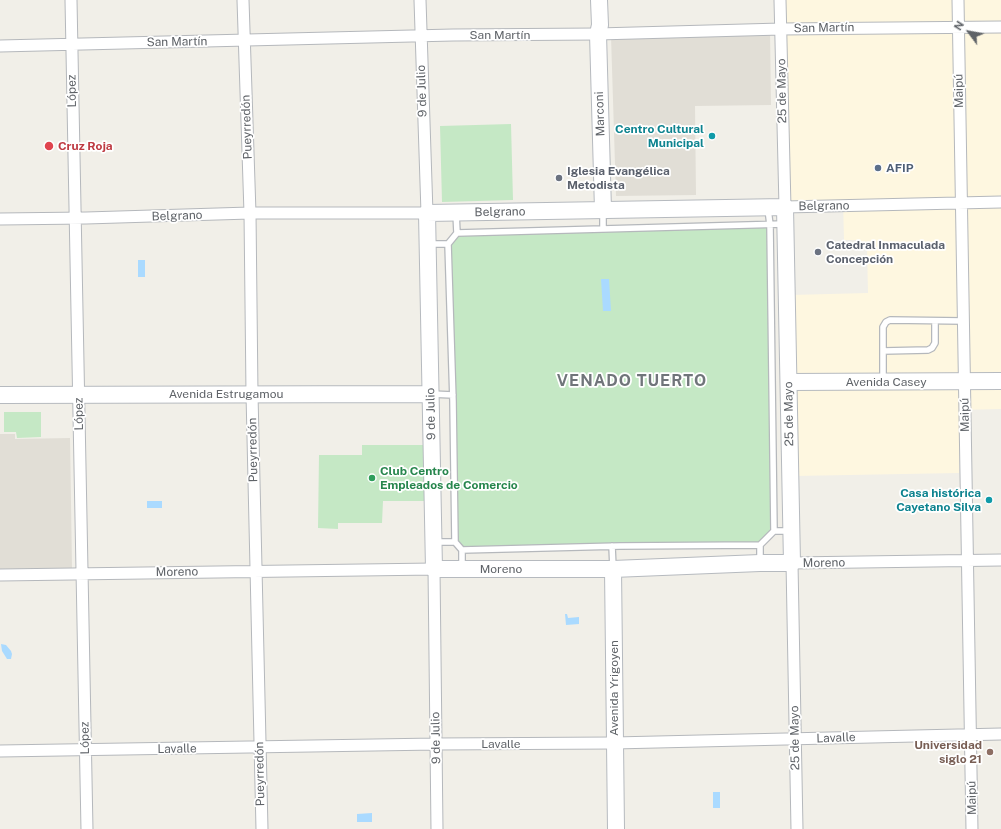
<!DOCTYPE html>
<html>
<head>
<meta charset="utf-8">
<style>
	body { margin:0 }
	#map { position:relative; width:1001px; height:829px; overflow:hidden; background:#f1efe8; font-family:"Public Sans",sans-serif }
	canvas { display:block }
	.north { position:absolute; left:949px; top:12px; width:40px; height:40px; -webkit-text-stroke:3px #fff; paint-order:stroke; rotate:302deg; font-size:11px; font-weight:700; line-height:16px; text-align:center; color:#5f6368 }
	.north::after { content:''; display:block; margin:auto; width:14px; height:18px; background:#5f6368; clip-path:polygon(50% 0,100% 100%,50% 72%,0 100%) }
</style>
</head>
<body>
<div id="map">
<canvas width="1001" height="829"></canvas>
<div class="north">N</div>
</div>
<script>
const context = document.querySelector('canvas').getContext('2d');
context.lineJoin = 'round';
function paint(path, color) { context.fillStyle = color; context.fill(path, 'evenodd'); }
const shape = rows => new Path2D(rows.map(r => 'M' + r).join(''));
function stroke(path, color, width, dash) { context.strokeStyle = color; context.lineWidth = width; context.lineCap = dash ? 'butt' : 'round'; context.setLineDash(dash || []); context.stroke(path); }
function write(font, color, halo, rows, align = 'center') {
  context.font = font + ' "Public Sans",sans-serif'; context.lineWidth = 3.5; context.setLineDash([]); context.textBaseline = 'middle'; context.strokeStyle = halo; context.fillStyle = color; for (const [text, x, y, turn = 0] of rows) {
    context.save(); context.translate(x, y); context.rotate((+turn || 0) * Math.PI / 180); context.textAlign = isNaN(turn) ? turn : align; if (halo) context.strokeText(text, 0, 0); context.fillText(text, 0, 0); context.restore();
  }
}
paint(shape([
	[785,0,1001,0,1001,409,959,410,959,473,794,476,791,295,868,293,867,247,858,247,857,240,844,240,843,200,787,201]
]), '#fef7e0');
paint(shape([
	[770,31,771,105,695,106,696,195,616,196,611,36],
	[0,434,15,434,15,439,70,438,72,568,0,569]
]), '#e1ded6');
paint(shape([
	[511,124,513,200,442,202,440,126],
	[770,225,774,531,760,545,462,550,455,542,448,244,457,233],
	[4,412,41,412,41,437,17,438,16,432,4,432],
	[362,445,425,445,425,501,383,501,382,523,338,523,338,529,318,528,319,455,362,455]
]), '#c5e8c5');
paint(shape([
	[138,260,145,260,145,277,138,277],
	[601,279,609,279,611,311,603,311],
	[147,501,162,501,162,508,147,508],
	[565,614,567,614,568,618,579,617,579,624,566,625],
	[1,644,6,645,11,651,12,654,11,659,7,659,2,651],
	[713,792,720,792,720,808,713,808],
	[372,813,372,822,357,822,357,814]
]), '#aadaff');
const lane = shape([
	[768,209,770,225,774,531],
	[603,211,603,229],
	[456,213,457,233],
	[430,244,448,244],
	[883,351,928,350,932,348,935,343,935,321],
	[883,379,883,327,886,322,890,320,963,321],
	[431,394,453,395],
	[436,542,455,542],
	[612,546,613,568],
	[462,550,620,546,760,545,774,531,789,531],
	[760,562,760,545],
	[462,569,462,550,455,542,453,401,448,244,457,233,784,224]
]);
const street = shape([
	[71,0,87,829],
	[243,0,250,213,252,394,262,829],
	[780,0,785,207,1001,202],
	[958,0,972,829],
	[0,46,453,35,598,34,781,29,1001,27],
	[0,219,86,218,250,213,427,213,420,0],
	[0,575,434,569,437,829],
	[0,751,436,744,614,743,1001,734],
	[797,829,792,563,1001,560]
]);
const secondary = shape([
	[599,0,600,25,598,34,603,210],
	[785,207,792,563,760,563,613,569,434,569,427,213,785,207],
	[789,382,1001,381],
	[0,395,430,394],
	[613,569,616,829]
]);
stroke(lane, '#b5b8bc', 8);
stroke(street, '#b5b8bc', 13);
stroke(secondary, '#b6babf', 18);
stroke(lane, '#fff', 5.5);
stroke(street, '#fff', 11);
stroke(secondary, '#fff', 16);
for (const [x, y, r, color] of [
	[712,136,4,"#0f9aa8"],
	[49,146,5,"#e0444e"],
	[878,168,4,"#5c6f8a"],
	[559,178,4,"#6b7280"],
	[818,252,4,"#6b7280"],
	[372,478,4,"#2e9e5b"],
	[989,500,4,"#0f9aa8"],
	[990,752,4,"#8d6e63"]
]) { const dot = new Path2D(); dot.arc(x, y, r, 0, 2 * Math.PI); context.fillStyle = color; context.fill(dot); stroke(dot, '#fff', 1.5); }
write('12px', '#5f6368', '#fff', [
	["San Martín",824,28,-1],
	["San Martín",500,35],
	["San Martín",177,42,-1],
	["López",72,91,-91],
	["9 de Julio",422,91,-92],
	["25 de Mayo",782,91,-91],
	["Maipú",959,91,-91],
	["Marconi",600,114,-92],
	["Pueyrredón",247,127,-92],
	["Belgrano",824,206,-1],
	["Belgrano",500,212,-1],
	["Belgrano",177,216,-2],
	["Avenida Casey",886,382],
	["Avenida Estrugamou",226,394],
	["López",79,414,-91],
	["9 de Julio",431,414,-91],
	["25 de Mayo",789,414,-91],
	["Maipú",965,415,-91],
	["Pueyrredón",253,450,-91],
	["Moreno",824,563,-1],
	["Moreno",501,569],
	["Moreno",177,572,-1],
	["Avenida Yrigoyen",614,688,-90],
	["López",85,738,-91],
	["9 de Julio",436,738,-91],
	["25 de Mayo",795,738,-91],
	["Lavalle",836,738,-2],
	["Lavalle",501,744],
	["Lavalle",177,749,-1],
	["Pueyrredón",260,774,-91],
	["Maipú",972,798,-91]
]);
write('bold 12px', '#0d838f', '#fff', [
	["Centro Cultural",704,129],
	["Municipal",704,143],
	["Casa histórica",981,493],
	["Cayetano Silva",981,507]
], 'right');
write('bold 12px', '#be3a42', '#fff', [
	["Cruz Roja",58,146]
], 'left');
write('bold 12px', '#4e5e75', '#fff', [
	["AFIP",886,168]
], 'left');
write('bold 12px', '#5b616d', '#fff', [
	["Iglesia Evangélica",567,171],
	["Metodista",567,185],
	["Catedral Inmaculada",826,245],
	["Concepción",826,259]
], 'left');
write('bold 12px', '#27864d', '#fff', [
	["Club Centro",380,471],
	["Empleados de Comercio",380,485]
], 'left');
write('bold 12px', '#785e54', '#fff', [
	["Universidad",982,745],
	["siglo 21",982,759]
], 'right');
context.letterSpacing = '1px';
write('bold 16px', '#70757a', '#fff', [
	["VENADO TUERTO",632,381]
]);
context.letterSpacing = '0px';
</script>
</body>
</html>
